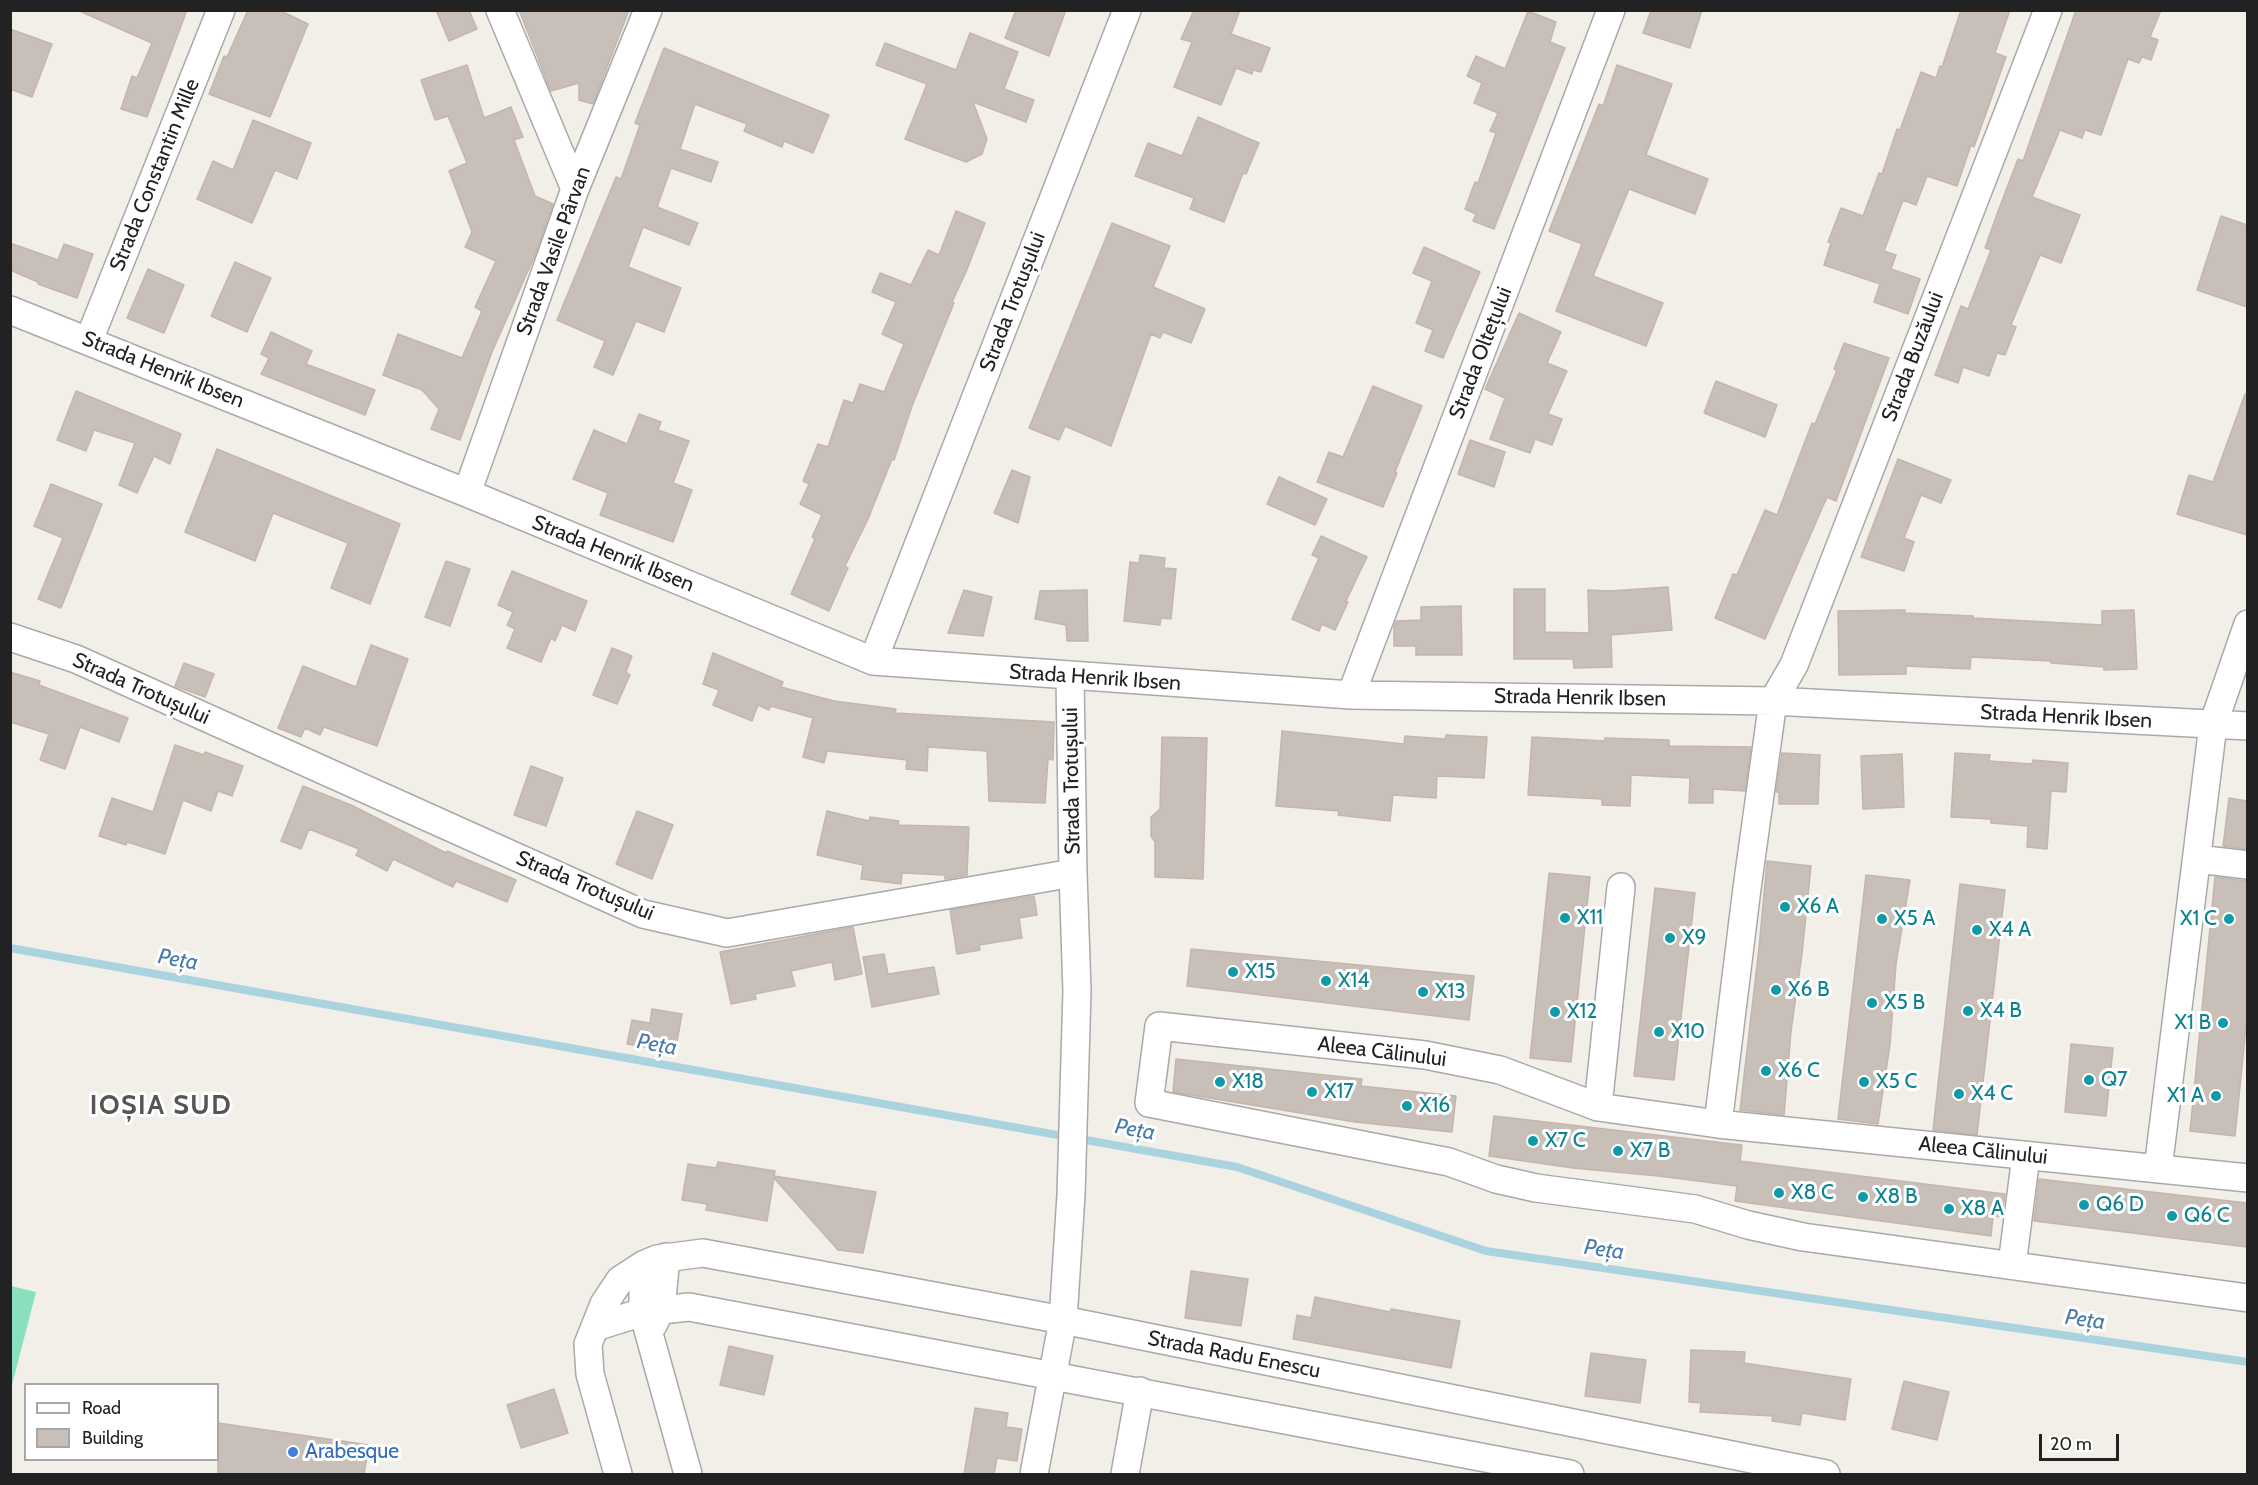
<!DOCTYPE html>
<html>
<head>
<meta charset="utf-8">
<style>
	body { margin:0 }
	#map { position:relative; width:2258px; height:1485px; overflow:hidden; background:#f2efe9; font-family:Cabin,sans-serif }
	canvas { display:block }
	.frame { position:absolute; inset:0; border:12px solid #222; pointer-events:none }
	.legend { position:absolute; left:24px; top:1383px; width:195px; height:78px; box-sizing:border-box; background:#fff; border:2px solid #a7a7a7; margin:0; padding:8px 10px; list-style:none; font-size:18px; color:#222 }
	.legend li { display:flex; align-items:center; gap:12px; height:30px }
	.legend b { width:30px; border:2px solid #a7a7a7 }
	.scale { position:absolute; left:2039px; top:1434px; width:80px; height:27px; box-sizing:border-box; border:3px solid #222; border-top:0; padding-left:8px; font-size:18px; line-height:21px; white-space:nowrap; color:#222; -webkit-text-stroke:4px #fff; paint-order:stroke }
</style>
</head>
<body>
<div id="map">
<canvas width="2258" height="1485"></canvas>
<div class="frame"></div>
<ul class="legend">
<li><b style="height:8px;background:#fff"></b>Road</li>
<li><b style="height:16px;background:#c7bfb8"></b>Building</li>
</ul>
<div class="scale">20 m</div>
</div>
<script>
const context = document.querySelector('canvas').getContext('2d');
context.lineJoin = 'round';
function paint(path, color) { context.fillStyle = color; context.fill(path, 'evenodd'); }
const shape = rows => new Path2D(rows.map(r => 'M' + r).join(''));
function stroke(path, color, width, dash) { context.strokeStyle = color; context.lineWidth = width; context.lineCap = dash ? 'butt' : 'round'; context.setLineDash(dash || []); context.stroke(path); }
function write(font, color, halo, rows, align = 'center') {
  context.font = font + ' Cabin,sans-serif'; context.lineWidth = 6; context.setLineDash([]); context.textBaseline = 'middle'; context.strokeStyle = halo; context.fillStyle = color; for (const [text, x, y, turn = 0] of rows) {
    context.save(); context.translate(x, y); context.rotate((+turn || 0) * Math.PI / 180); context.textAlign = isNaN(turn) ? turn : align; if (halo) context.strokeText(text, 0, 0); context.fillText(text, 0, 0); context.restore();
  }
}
paint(shape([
	[11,1286,36,1292,11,1389,10,1286]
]), '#88e0be');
stroke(shape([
	[10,948,1237,1167,1486,1251,2248,1362]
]), '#aad3df', 8);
const building = shape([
	[77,10,187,10,147,117,121,109,132,76,137,78,152,43,77,10],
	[248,10,279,10,308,24,270,117,209,94,224,56,227,57,248,10],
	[436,10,469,10,477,29,449,41,436,10],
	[519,10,629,10,593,104,579,100,579,83,551,91,519,10],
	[1016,10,1066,10,1049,56,1005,38,1016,10],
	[1194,10,1240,10,1231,34,1270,48,1261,72,1253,70,1252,74,1236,68,1221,105,1174,87,1192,42,1181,39,1194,10],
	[1651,10,1702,10,1690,48,1643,33,1651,10],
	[1961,10,2010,10,1995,53,2006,57,1974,147,1971,145,1957,186,1927,176,1916,205,1903,200,1884,251,1896,255,1891,269,1920,279,1908,314,1874,302,1880,284,1824,265,1831,243,1828,242,1841,208,1863,216,1879,173,1882,174,1897,129,1900,130,1921,72,1936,78,1940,66,1942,67,1961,10],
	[2076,10,2161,10,2150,37,2158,40,2151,60,2142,57,2139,63,2128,59,2101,135,2085,130,2082,138,2060,130,2032,197,2080,215,2061,263,2040,255,2011,325,2016,327,2005,355,1997,353,1989,376,1963,367,1958,383,1935,375,1961,306,1968,309,1991,250,1985,248,1997,214,2018,159,2023,161,2076,10],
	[1528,11,1556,22,1550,42,1565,48,1494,229,1473,221,1476,214,1465,209,1475,182,1478,183,1496,133,1490,131,1498,113,1474,103,1482,83,1467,76,1476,56,1505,69,1528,11],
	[10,29,52,44,32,97,10,89,10,29],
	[970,33,1018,52,1004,89,1034,100,1026,122,973,102,987,139,982,154,966,162,905,139,927,84,876,65,885,43,956,70,970,33],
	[664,48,829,115,813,153,784,141,782,147,744,131,747,124,695,104,680,149,718,162,711,182,671,168,657,207,698,223,689,245,643,227,628,267,681,288,664,332,636,321,613,375,594,367,605,341,557,320,616,177,621,179,640,125,635,123,664,48],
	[467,65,484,118,511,107,523,137,514,140,535,196,553,204,535,255,492,352,460,440,431,429,439,409,422,390,383,375,398,334,462,358,482,311,475,307,496,261,465,247,472,232,449,171,467,163,448,116,435,120,421,80,467,65],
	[1617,65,1672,84,1646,155,1708,179,1695,214,1629,189,1593,276,1663,303,1646,346,1556,311,1582,244,1549,231,1599,104,1603,106,1617,65],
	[1198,117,1259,143,1246,174,1243,173,1224,222,1190,209,1194,198,1135,176,1148,143,1182,156,1198,117],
	[253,120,311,143,297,179,275,170,252,223,197,199,213,161,233,170,253,120],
	[956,211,985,223,966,272,952,302,954,303,912,406,894,460,892,459,868,519,845,566,848,568,829,611,791,594,815,539,812,537,822,515,800,504,809,484,803,481,818,444,828,447,844,400,853,403,860,384,884,392,904,344,882,334,896,302,872,292,880,273,911,285,928,250,939,255,956,211],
	[2221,216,2247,225,2247,307,2197,290,2221,216],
	[1112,223,1170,246,1153,287,1205,309,1191,343,1163,332,1160,338,1151,334,1111,446,1065,426,1059,440,1029,428,1112,223],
	[10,243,58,260,64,244,93,254,77,298,38,284,38,282,10,270,10,243],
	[1424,247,1480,272,1443,358,1425,351,1433,330,1416,323,1432,281,1413,273,1424,247],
	[235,262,271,278,247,332,211,316,235,262],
	[148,269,184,285,164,333,127,318,148,269],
	[1519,313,1561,332,1547,363,1567,371,1548,414,1562,419,1552,445,1535,439,1530,453,1490,439,1505,398,1485,389,1519,313],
	[271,332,312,351,306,364,375,390,365,415,261,374,269,358,261,354,271,332],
	[1844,343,1889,358,1836,501,1827,497,1765,639,1715,618,1733,574,1737,575,1765,510,1777,515,1812,423,1815,424,1837,370,1834,369,1844,343],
	[1716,381,1777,405,1765,437,1704,413,1716,381],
	[1373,386,1422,406,1395,472,1397,473,1383,507,1317,482,1329,452,1343,457,1373,386],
	[76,391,181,434,170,464,154,456,137,493,119,485,135,443,94,430,86,451,57,440,76,391],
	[2245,394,2247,394,2247,535,2177,514,2189,475,2213,482,2245,394],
	[639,414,661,422,658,430,689,441,673,483,692,490,673,542,600,515,608,493,573,479,594,430,627,444,639,414],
	[1470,440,1505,452,1494,487,1458,474,1470,440],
	[217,449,400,524,370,604,331,588,348,543,273,513,255,561,185,532,217,449],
	[1898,459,1951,480,1941,503,1921,495,1904,538,1914,542,1904,571,1861,557,1898,459],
	[1012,470,1030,477,1018,523,994,513,1012,470],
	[1279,477,1327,499,1315,525,1267,504,1279,477],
	[51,484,102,504,61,608,38,599,63,538,34,526,51,484],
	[1321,536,1367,557,1346,601,1348,602,1335,630,1322,624,1319,631,1292,619,1319,558,1312,555,1321,536],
	[1140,555,1165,558,1164,568,1176,569,1171,619,1161,618,1160,625,1124,621,1130,562,1139,563,1140,555],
	[446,561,470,569,450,626,425,617,446,561],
	[512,571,587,601,575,631,562,625,555,641,551,638,541,662,507,648,515,629,507,625,513,612,498,605,512,571],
	[1668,587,1672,630,1611,635,1612,667,1574,668,1573,659,1514,659,1514,589,1545,589,1545,632,1589,633,1588,590,1610,591,1668,587],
	[964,590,992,597,983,636,948,633,964,590],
	[1087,590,1088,641,1067,641,1066,625,1035,619,1040,591,1087,590],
	[1461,606,1462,655,1416,655,1416,646,1394,646,1394,627,1396,621,1421,620,1421,607,1461,606],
	[1905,610,1905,613,1973,616,1973,618,2102,625,2102,611,2134,610,2137,669,2104,670,2104,667,2051,663,2051,661,1971,657,1970,669,1906,666,1906,674,1839,675,1838,611,1905,610],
	[371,645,408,659,377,746,324,727,320,735,305,728,301,737,278,728,303,666,356,687,371,645],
	[612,648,632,656,626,672,630,675,617,704,593,695,612,648],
	[713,653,783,682,781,687,834,701,896,709,895,713,1054,722,1053,760,1048,759,1045,803,989,801,987,751,928,747,927,771,906,769,907,760,827,751,824,763,803,757,813,718,771,706,769,710,758,705,752,721,713,705,719,690,703,684,713,653],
	[184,663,214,674,205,697,175,686,184,663],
	[10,672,40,681,39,685,128,718,119,742,80,727,65,769,40,760,49,734,10,722,10,672],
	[1282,731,1404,744,1405,736,1445,739,1446,735,1487,737,1484,778,1437,776,1436,798,1393,795,1390,821,1338,815,1339,811,1276,806,1282,731],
	[1162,737,1207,738,1203,879,1155,877,1155,842,1151,836,1151,817,1160,809,1162,737],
	[1532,737,1605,741,1605,738,1669,740,1669,746,1751,747,1745,791,1713,789,1713,803,1689,803,1690,778,1631,775,1630,806,1602,805,1602,799,1528,795,1532,737],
	[175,745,204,755,205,752,243,766,232,796,218,791,211,811,183,800,165,854,127,842,126,845,99,836,112,798,153,812,175,745],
	[1782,753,1820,755,1818,804,1779,804,1779,792,1776,792,1782,753],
	[1955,753,1990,755,1989,761,2032,764,2033,760,2068,763,2066,792,2051,791,2047,849,2027,847,2028,826,1991,823,1991,819,1951,817,1955,753],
	[1902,754,1904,807,1863,809,1861,756,1902,754],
	[531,766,563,778,546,826,514,815,531,766],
	[303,786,351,805,446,853,447,851,516,880,507,902,456,881,453,887,393,859,387,871,356,855,359,849,309,829,301,849,281,841,303,786],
	[2229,798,2247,801,2247,849,2223,846,2229,798],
	[637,811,673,825,652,879,616,864,637,811],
	[827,811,869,821,870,817,899,821,898,825,969,827,967,875,945,879,945,875,902,873,901,884,861,879,863,865,817,855,827,811],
	[1767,861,1811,866,1802,954,1791,1031,1784,1115,1740,1110,1759,948,1767,861],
	[1549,873,1590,877,1571,1062,1530,1058,1549,873],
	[1866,875,1910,880,1896,964,1890,1045,1878,1124,1838,1119,1866,875],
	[2215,877,2247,881,2247,1017,2235,1136,2190,1131,2215,877],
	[1960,884,2005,890,1977,1135,1933,1130,1960,884],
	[1655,888,1695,893,1674,1080,1634,1076,1655,888],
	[1034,896,1037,915,1019,918,1022,938,979,945,980,950,957,954,950,910,1034,896],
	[853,927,862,974,835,980,832,962,791,971,795,986,755,994,756,999,731,1004,720,952,853,927],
	[1191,949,1474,976,1469,1020,1187,986,1191,949],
	[884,954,888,974,934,967,939,994,872,1007,863,957,884,954],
	[652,1009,682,1014,675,1052,627,1044,632,1020,650,1023,652,1009],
	[2071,1044,2113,1048,2106,1116,2065,1112,2071,1044],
	[1176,1059,1362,1079,1361,1086,1456,1096,1452,1132,1355,1122,1173,1092,1176,1059],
	[1494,1116,1742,1145,1740,1161,2005,1194,2002,1217,1993,1216,1991,1236,1735,1201,1737,1186,1658,1176,1573,1168,1489,1156,1494,1116],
	[718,1162,775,1171,774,1176,876,1192,863,1253,838,1250,774,1178,767,1221,706,1210,707,1204,682,1200,688,1164,716,1168,718,1162],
	[2039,1179,2247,1203,2247,1247,2034,1221,2039,1179],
	[1191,1271,1248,1279,1241,1326,1185,1318,1191,1271],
	[1315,1297,1390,1312,1391,1309,1460,1321,1451,1368,1293,1339,1297,1315,1311,1318,1315,1297],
	[729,1346,773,1356,764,1395,720,1385,729,1346],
	[1691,1350,1745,1352,1744,1363,1851,1379,1845,1420,1802,1413,1800,1425,1772,1421,1773,1416,1700,1412,1701,1403,1689,1402,1691,1350],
	[1591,1353,1646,1360,1640,1403,1585,1396,1591,1353],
	[1904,1381,1949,1392,1937,1440,1892,1429,1904,1381],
	[554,1389,568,1433,521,1448,507,1405,554,1389],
	[975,1408,1008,1413,1006,1427,1022,1429,1017,1461,997,1458,994,1474,964,1474,975,1408],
	[218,1423,369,1445,364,1474,218,1474,218,1423]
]);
paint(building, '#c7bfb8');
stroke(building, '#c4b6ab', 1.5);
const minor = shape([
	[500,10,575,189],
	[10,310,467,493,873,661,1351,695,1773,701,2248,726],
	[89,340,221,10],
	[467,493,575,189,648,10],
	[10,637,76,659,643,914,727,933,1073,873,1070,677],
	[873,661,1127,10],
	[1351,695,1611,10],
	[2197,859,2248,865],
	[1598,1107,1621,887],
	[1718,1124,1747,888,1773,701,1794,665,2048,10],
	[2158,1169,2213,725,2248,624],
	[2248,1178,1718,1124,1598,1107,1500,1070,1425,1055,1159,1026,1149,1103,1449,1162,1496,1179,1536,1188,1695,1209,1748,1225,1803,1237,2248,1298],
	[643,1265,643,1312,688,1474],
	[2012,1265,2026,1156],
	[653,1325,661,1309,666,1257],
	[595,1327,643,1312,689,1307,1570,1474],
	[618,1474,590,1374,588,1344,604,1304,620,1280,643,1265,657,1259,703,1253,1063,1320,1826,1474],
	[1034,1474,1063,1320,1071,1195,1077,991,1073,873],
	[1125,1474,1140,1391]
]);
stroke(minor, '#a9a9a9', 30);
stroke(minor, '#fff', 27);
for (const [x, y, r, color] of [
	[1785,907,6,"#0f9aa8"],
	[1565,918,6,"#0f9aa8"],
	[1882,919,6,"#0f9aa8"],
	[2229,919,6,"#0f9aa8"],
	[1977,930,6,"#0f9aa8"],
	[1670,938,6,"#0f9aa8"],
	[1233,972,6,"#0f9aa8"],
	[1326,981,6,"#0f9aa8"],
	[1776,990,6,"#0f9aa8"],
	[1423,992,6,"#0f9aa8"],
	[1872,1003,6,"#0f9aa8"],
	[1968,1011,6,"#0f9aa8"],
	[1555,1012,6,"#0f9aa8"],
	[2223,1023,6,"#0f9aa8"],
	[1659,1032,6,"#0f9aa8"],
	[1766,1071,6,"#0f9aa8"],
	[2089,1080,6,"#0f9aa8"],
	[1220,1082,6,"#0f9aa8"],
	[1864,1082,6,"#0f9aa8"],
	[1312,1092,6,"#0f9aa8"],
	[1959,1094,6,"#0f9aa8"],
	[2216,1096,6,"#0f9aa8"],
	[1407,1106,6,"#0f9aa8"],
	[1533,1141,6,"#0f9aa8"],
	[1618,1151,6,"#0f9aa8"],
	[1779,1193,6,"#0f9aa8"],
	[1863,1197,6,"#0f9aa8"],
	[2084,1205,6,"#0f9aa8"],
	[1949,1209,6,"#0f9aa8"],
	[2172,1216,6,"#0f9aa8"],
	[293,1452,6,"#3f7fe0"]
]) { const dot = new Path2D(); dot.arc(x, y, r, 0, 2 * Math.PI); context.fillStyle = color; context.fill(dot); stroke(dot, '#fff', 2); }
write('21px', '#222', '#fff', [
	["Strada Constantin Mille",155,175,-68],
	["Strada Vasile Pârvan",554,251,-70],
	["Strada Trotușului",1013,302,-69],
	["Strada Oltețului",1481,353,-69],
	["Strada Buzăului",1913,357,-69],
	["Strada Henrik Ibsen",163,370,22],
	["Strada Henrik Ibsen",613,554,22],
	["Strada Henrik Ibsen",1095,678,4],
	["Strada Trotușului",141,689,24],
	["Strada Henrik Ibsen",1580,698,1],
	["Strada Henrik Ibsen",2066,717,3],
	["Strada Trotușului",1072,781,-91],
	["Strada Trotușului",585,886,23],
	["Aleea Călinului",1382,1052,7],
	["Aleea Călinului",1983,1151,6],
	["Strada Radu Enescu",1234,1355,11]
]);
write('21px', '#0d838f', '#fff', [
	["X6 A",1797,907],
	["X11",1577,918],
	["X5 A",1894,919],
	["X1 C",2217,919,"right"],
	["X4 A",1989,930],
	["X9",1682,938],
	["X15",1245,972],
	["X14",1338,981],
	["X6 B",1788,990],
	["X13",1435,992],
	["X5 B",1884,1003],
	["X4 B",1980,1011],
	["X12",1567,1012],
	["X1 B",2211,1023,"right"],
	["X10",1671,1032],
	["X6 C",1778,1071],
	["Q7",2101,1080],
	["X18",1232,1082],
	["X5 C",1876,1082],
	["X17",1324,1092],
	["X4 C",1971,1094],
	["X1 A",2204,1096,"right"],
	["X16",1419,1106],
	["X7 C",1545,1141],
	["X7 B",1630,1151],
	["X8 C",1791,1193],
	["X8 B",1875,1197],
	["Q6 D",2096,1205],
	["X8 A",1961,1209],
	["Q6 C",2184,1216]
], 'left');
write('21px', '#366cbe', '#fff', [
	["Arabesque",305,1452]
], 'left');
write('italic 22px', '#4a7aab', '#fff', [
	["Peța",178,960,10],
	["Peța",657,1045,10],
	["Peța",1135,1130,10],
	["Peța",1604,1250,8],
	["Peța",2085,1320,8]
]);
context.letterSpacing = '1.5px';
write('bold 27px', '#555', '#fff', [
	["IOȘIA SUD",161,1106]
]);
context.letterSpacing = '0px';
</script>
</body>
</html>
